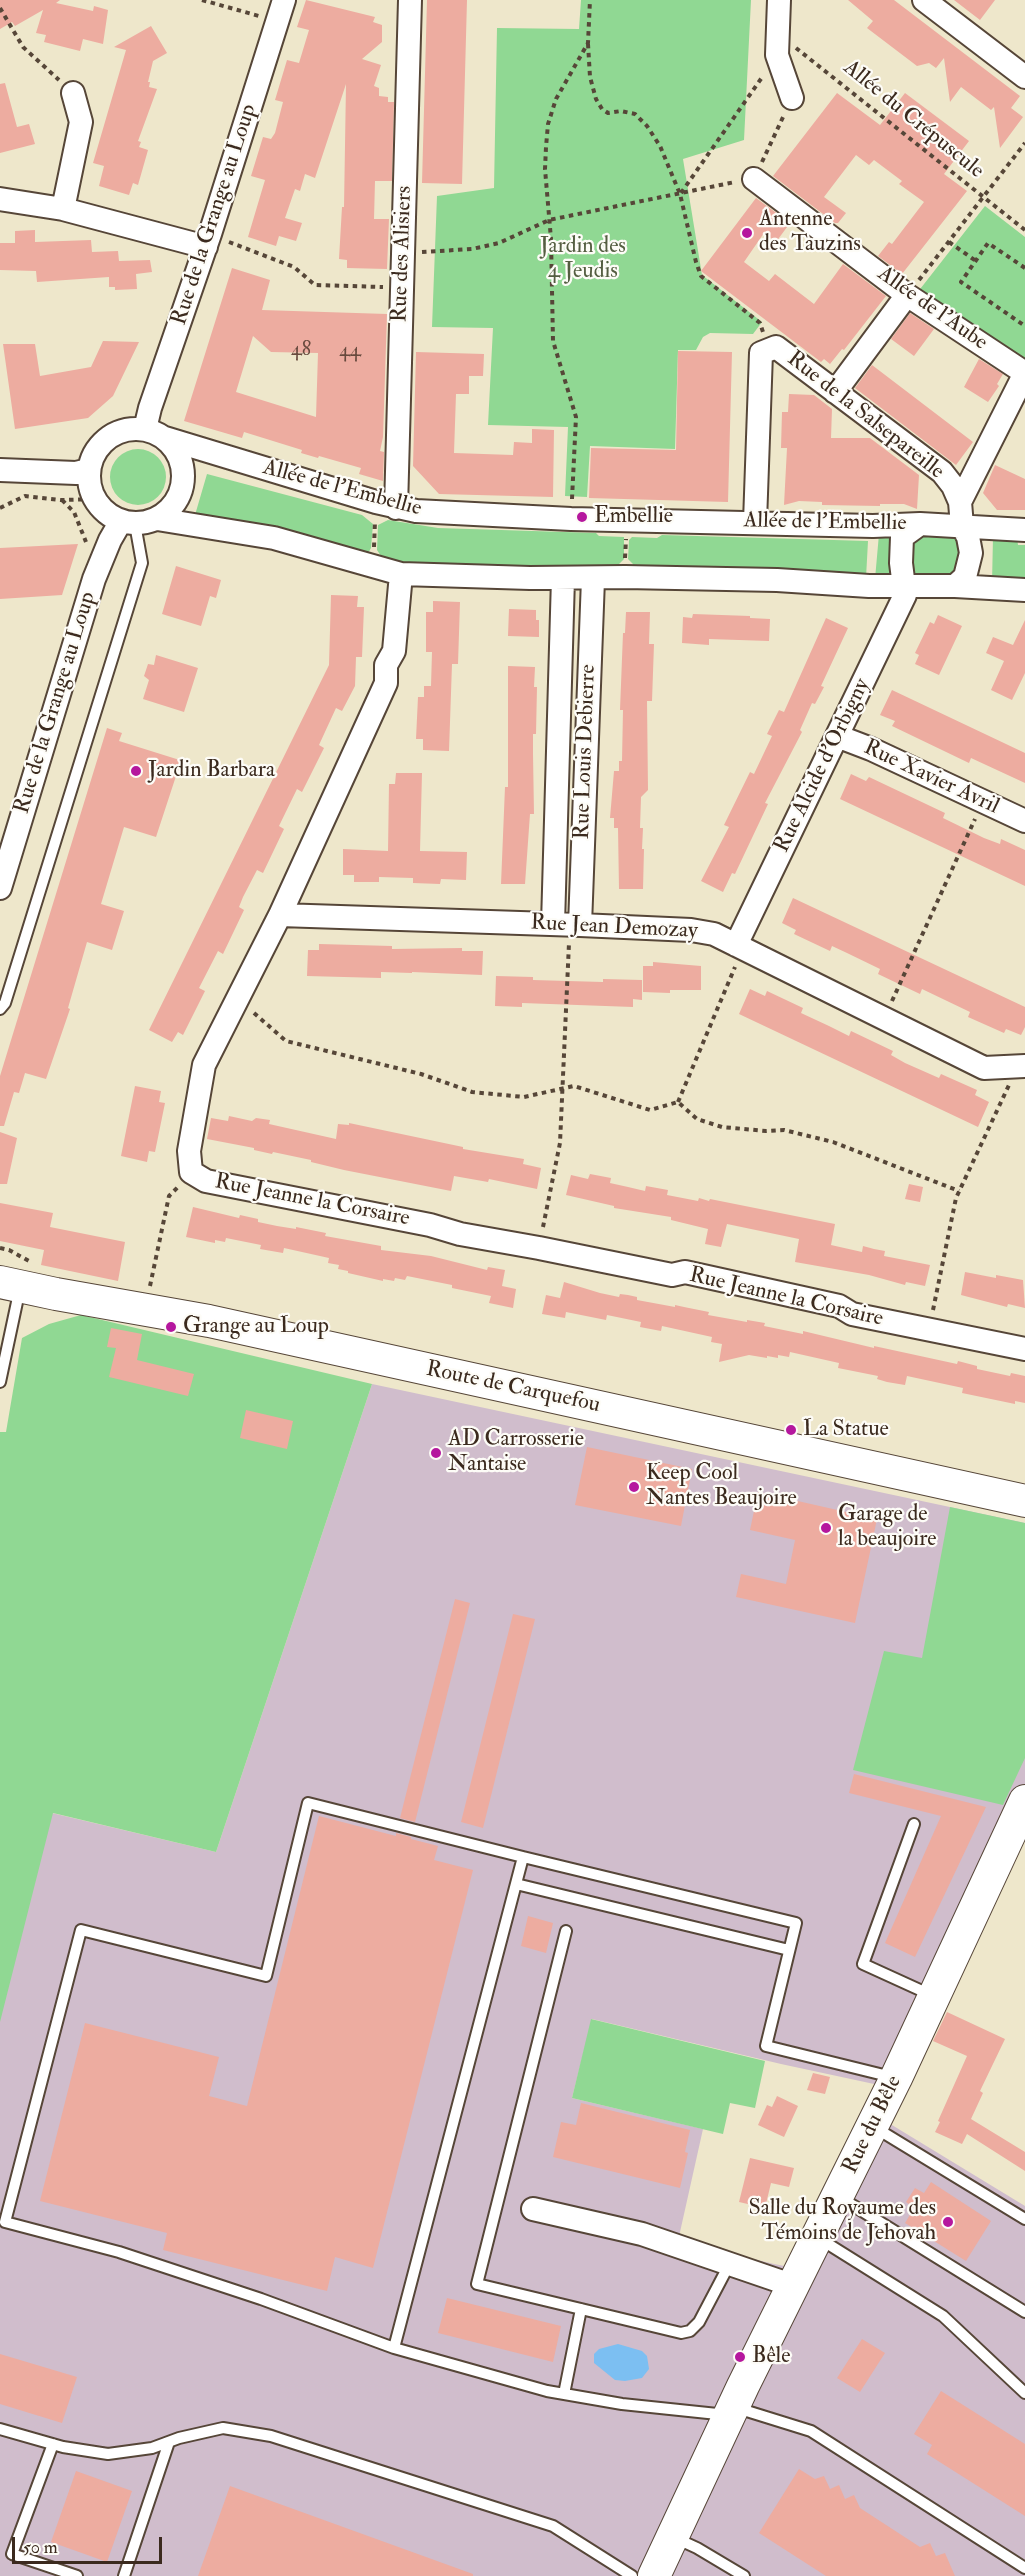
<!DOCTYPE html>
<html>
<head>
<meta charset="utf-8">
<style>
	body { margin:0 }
	#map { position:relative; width:1025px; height:2576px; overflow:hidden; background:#eee7cb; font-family:"IM FELL Double Pica",serif }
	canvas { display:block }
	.scale { position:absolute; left:12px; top:2537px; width:150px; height:27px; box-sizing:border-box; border:3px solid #3b2a1e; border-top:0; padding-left:8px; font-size:18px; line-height:21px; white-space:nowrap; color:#3b2a1e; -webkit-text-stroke:4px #fdfcf7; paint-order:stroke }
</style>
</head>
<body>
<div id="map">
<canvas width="1025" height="2576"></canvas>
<div class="scale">50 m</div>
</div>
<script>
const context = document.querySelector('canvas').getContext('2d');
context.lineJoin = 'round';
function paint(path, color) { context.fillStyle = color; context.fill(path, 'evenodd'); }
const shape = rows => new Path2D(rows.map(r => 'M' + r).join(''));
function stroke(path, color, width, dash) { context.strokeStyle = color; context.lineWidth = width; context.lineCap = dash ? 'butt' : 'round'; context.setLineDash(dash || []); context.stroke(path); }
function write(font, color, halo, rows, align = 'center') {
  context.font = font + ' "IM FELL Double Pica",serif'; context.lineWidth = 4.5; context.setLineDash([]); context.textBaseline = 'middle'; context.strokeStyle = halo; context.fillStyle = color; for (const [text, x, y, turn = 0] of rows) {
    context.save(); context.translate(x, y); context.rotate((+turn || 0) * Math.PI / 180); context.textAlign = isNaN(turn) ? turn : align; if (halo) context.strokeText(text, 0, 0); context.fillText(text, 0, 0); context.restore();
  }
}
paint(shape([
	[372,1384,1025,1523,1025,1827,902,2090,781,2064,592,2019,572,2098,703,2129,678,2241,774,2264,811,2271,887,2122,1025,2206,1025,2576,0,2576,0,2014,52,1813,216,1852]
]), '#d0bdcc');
paint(shape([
	[581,0,751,0,744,140,683,159,702,275,762,322,753,334,710,333,703,337,696,350,678,350,675,449,590,446,587,497,565,496,568,427,488,425,493,328,432,327,437,196,494,188,497,28,579,29],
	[985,206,1025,237,1025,364,917,293],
	'110 477a28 28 0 1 1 56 0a28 28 0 1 1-56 0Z',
	[207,474,362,515,373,524,371,548,366,557,195,515],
	[388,520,438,528,596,533,599,536,624,537,624,559,619,564,618,571,417,565,382,561,381,556,377,550,378,525],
	[879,534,893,534,894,574,875,579],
	[662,535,868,541,866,578,633,572,633,564,628,559,629,540,632,537,657,538],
	[923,536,953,537,961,543,957,575,913,577,910,547],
	[993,537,1017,538,1018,545,1025,545,1025,584,992,583],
	[81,1315,372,1384,216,1852,53,1813,0,2022,0,1432,6,1432,22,1338,49,1324],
	[950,1507,1025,1523,1025,1758,1003,1805,853,1770,884,1651,922,1658],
	[591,2019,765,2061,755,2108,730,2103,723,2134,572,2098]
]), '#90d893');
paint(shape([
	[618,2344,642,2351,647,2356,649,2369,642,2378,625,2381,615,2380,594,2363,594,2354,599,2349]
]), '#7cbff2');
paint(shape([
	[0,0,60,0,56,3,93,11,94,6,108,10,103,44,83,39,80,51,44,42,46,35,36,33,43,10,15,26,12,22,0,29],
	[306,0,375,17,373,22,382,25,382,42,362,59,381,65,374,86,379,88,379,96,388,97,388,102,394,102,392,181,375,181,374,219,389,219,387,269,347,268,347,260,339,259,342,207,344,207,346,84,315,178,305,174,300,191,295,189,285,218,302,223,296,241,279,236,276,246,248,237,265,180,251,176,263,137,271,139,275,133,283,102,275,100,287,60,299,63,309,30,297,27],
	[427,0,467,0,462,184,422,183],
	[848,0,894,0,1020,96,1011,108,1023,117,1000,148,994,107,991,110,961,87,950,102,944,58,936,68,929,63,917,66,867,28,873,21],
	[954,0,995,0,980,20],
	[151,26,167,53,153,61,148,82,150,82,149,87,157,89,138,141,141,142,139,147,148,150,138,185,133,183,129,195,99,186,104,166,93,163,126,50,114,47],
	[5,83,17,127,29,124,35,144,0,153,0,84],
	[837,93,880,125,905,93,969,141,944,174,967,191,902,274,878,256,889,242,892,244,924,202,899,184,902,181,874,160,869,165,856,155,824,197,846,213,838,223,835,223,773,176],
	[756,198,790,223,776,242,764,233,744,262,769,281,775,274,814,304,843,264,886,296,844,350,842,349,830,364,824,359,821,362,701,271],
	[35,230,35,242,91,240,92,252,118,251,119,261,150,260,152,272,136,274,137,289,115,290,115,287,109,287,109,277,37,282,36,271,0,270,0,243,15,243,15,231],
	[232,268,270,280,262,310,387,314,383,437,380,451,384,452,383,481,359,474,361,468,319,456,318,458,301,453,302,450,244,432,242,438,184,421],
	[253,336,271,352,318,353,316,417,236,392],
	[910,313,934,329,914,356,891,339],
	[103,341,139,342,113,396,88,418,15,429,3,344,35,344,40,376,91,367],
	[678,351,732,352,728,502,589,498,591,448,676,450],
	[416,352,484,354,483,376,469,376,469,394,456,394,454,453,513,455,514,442,532,443,532,429,554,430,553,497,439,494,413,466],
	[979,359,1003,374,997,384,999,386,988,402,964,387],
	[872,365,973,442,956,465,855,388],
	[789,394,814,395,832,409,831,438,870,438,919,475,917,509,904,504,880,504,880,506,822,505,822,502,799,501,784,505,787,448,781,448,782,412,788,412],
	[995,465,1025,479,1025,510,997,510,983,493],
	[78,544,62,595,0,599,0,548],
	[176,566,221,580,216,598,210,596,201,626,162,614],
	[331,595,358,596,357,607,364,607,362,657,356,657,355,686,342,711,336,708,319,745,324,748,302,792,297,789,279,826,284,829,263,873,257,870,243,897,239,907,244,910,223,954,218,951,199,988,205,991,183,1035,178,1032,172,1042,149,1030,329,665],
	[433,601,460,602,458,664,452,664,449,751,423,750,423,739,416,739,418,697,424,697,424,686,431,686,432,652,426,652,426,612,433,612],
	[509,609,536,610,536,620,539,620,539,637,508,636],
	[626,612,650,612,649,644,654,644,652,701,647,701,648,790,641,797,640,828,643,828,642,849,644,849,643,889,619,889,618,828,614,828,614,818,610,818,614,771,619,771,619,761,622,761,623,710,620,710,623,633,625,633],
	[693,614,750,616,750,618,770,619,769,641,709,639,709,645,682,643,683,617,692,618],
	[938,615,962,626,939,675,915,664,919,655,915,653,930,622,934,624],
	[826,618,848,628,821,686,824,687,815,704,812,703,800,730,802,732,765,803,768,804,735,874,732,873,723,892,701,881,729,827,724,825,750,772,754,774,772,736,767,734,779,710,784,712],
	[1025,620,1025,673,1012,700,991,690,1004,661,986,653,993,637,1013,645],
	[156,655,198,668,184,712,143,699,149,680,144,676,148,664,154,665],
	[508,666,535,667,534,687,537,687,536,734,533,734,533,754,534,814,530,814,525,884,501,884,505,787,508,787],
	[892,690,1025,753,1025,783,971,758,969,763,892,726,895,721,880,715],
	[107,728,122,733,119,741,186,762,181,778,176,776,156,837,124,827,101,904,124,911,112,950,87,942,68,1008,70,1009,46,1079,25,1073,19,1093,14,1092,4,1126,0,1126,0,1076],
	[396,773,422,773,420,851,467,852,466,880,441,879,440,884,413,883,413,878,379,877,379,882,354,882,354,875,343,875,343,849,388,851,389,784,395,784],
	[851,774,866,781,869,777,945,813,943,818,984,838,1000,844,1001,839,1025,850,1025,886,840,799],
	[793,898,1025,1007,1025,1027,1021,1035,1006,1029,1004,1033,968,1017,970,1012,922,989,920,994,878,974,880,969,847,953,832,946,830,951,794,934,796,930,782,923],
	[319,944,392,946,392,949,462,948,462,951,483,951,482,975,412,972,412,973,381,972,381,978,307,976,308,950,319,950],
	[653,962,701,966,701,990,670,990,670,993,643,992,643,966,653,966],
	[496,976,533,977,533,980,603,982,603,979,642,980,642,1000,633,999,633,1007,522,1003,522,1007,495,1006],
	[750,989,765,996,767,991,803,1008,801,1013,829,1026,849,1036,851,1031,893,1051,891,1055,905,1063,939,1078,941,1074,977,1090,975,1095,989,1102,978,1127,739,1014],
	[135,1086,161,1091,159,1102,165,1103,155,1152,149,1151,147,1162,121,1156],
	[229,1116,252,1121,256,1118,270,1120,269,1124,336,1139,338,1124,349,1125,349,1123,463,1147,463,1149,524,1159,523,1164,541,1168,537,1189,489,1179,488,1182,454,1176,451,1191,344,1170,311,1162,311,1160,273,1152,272,1154,254,1150,254,1148,207,1139,211,1118,228,1121],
	[0,1132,17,1138,7,1184,0,1184],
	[590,1174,611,1178,610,1183,628,1187,645,1191,646,1186,668,1190,667,1195,698,1201,699,1198,709,1201,710,1199,835,1224,831,1245,862,1252,863,1246,874,1249,885,1251,884,1256,930,1265,925,1286,906,1282,905,1285,869,1275,795,1262,799,1239,727,1224,721,1247,705,1244,708,1229,671,1220,671,1217,614,1208,614,1206,566,1195,571,1175,588,1179],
	[909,1184,923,1187,920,1202,905,1199],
	[0,1203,53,1213,50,1227,125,1242,118,1281,41,1265,44,1250,0,1241],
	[193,1207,239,1218,240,1215,258,1219,258,1222,277,1226,296,1229,296,1227,326,1233,325,1236,381,1246,381,1250,431,1256,487,1270,488,1267,505,1270,502,1286,516,1289,513,1308,489,1303,491,1296,452,1288,452,1285,407,1276,405,1280,395,1278,394,1281,383,1279,383,1281,348,1273,348,1271,338,1269,339,1265,328,1263,329,1258,284,1248,283,1253,260,1249,261,1245,226,1238,225,1242,215,1240,215,1243,186,1237],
	[965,1272,996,1278,996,1275,1023,1280,1025,1308,1008,1304,1007,1307,961,1295],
	[564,1282,600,1293,619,1297,620,1294,628,1295,637,1297,637,1300,675,1307,675,1305,684,1307,709,1312,708,1315,747,1322,747,1320,765,1323,764,1326,803,1334,803,1331,874,1348,874,1346,957,1364,958,1361,977,1366,977,1369,1010,1376,1011,1373,1025,1376,1025,1403,1015,1401,1015,1404,962,1393,963,1388,907,1376,905,1385,887,1382,877,1379,878,1376,838,1368,839,1363,790,1352,789,1357,778,1355,778,1358,767,1356,767,1358,749,1355,719,1362,722,1344,711,1342,712,1337,662,1326,661,1331,640,1327,641,1322,607,1315,606,1320,566,1312,565,1318,542,1314,546,1295,560,1298],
	[111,1328,142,1334,137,1360,194,1374,188,1396,109,1377,116,1348,107,1347],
	[246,1410,293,1421,287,1449,240,1438],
	[587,1447,692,1469,681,1526,575,1505],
	[758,1492,877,1519,855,1623,736,1597,741,1574,786,1584,795,1540,750,1530],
	[455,1599,470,1603,415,1822,400,1818],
	[513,1614,535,1619,483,1828,461,1822],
	[854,1774,986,1807,915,1957,885,1943,941,1816,849,1793],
	[319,1816,396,1836,396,1833,411,1837,411,1839,438,1846,434,1860,473,1870,373,2268,335,2257,327,2291,163,2250,167,2233,40,2201,85,2023,219,2057,209,2096,247,2106],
	[528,1916,553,1923,546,1953,521,1946],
	[947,2012,1005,2039,980,2091,983,2093,971,2119,1025,2152,1025,2171,967,2134,962,2144,935,2132,940,2122,938,2121,967,2056,933,2041],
	[813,2073,830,2077,825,2094,807,2090],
	[777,2096,798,2106,784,2137,758,2125,767,2105,772,2107],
	[581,2103,690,2130,685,2152,688,2153,680,2188,553,2157,561,2122,576,2125],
	[750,2158,794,2168,789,2187,771,2183,765,2208,739,2202],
	[931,2182,991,2221,966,2261,905,2223,914,2208,906,2202,915,2188,924,2193],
	[447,2298,561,2326,553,2362,438,2333],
	[862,2339,885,2353,860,2392,837,2378],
	[0,2354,77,2377,62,2423,0,2404],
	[941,2391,1025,2444,1025,2516,927,2454,932,2445,914,2434],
	[799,2469,815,2479,824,2476,830,2489,839,2485,845,2499,854,2495,860,2508,920,2547,930,2543,936,2556,945,2553,955,2576,826,2576,759,2533],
	[76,2471,132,2491,107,2562,51,2542],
	[230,2486,473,2574,473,2576,198,2576]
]), '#edaca0');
const service = shape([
	[0,1009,5,1003,142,563,135,524],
	[0,1382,20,1288],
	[914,1824,863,1964,931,1995],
	[523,1857,796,1923,766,2046,892,2077],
	[516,1884,789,1950],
	[566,1931,477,2284,681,2333,690,2331,699,2322,730,2263],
	[874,2127,1025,2219],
	[841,2198,1025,2312],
	[820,2239,943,2316,1025,2393],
	[394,2348,523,1857,308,1803,266,1976,81,1930,5,2222,119,2252,261,2299,394,2348,547,2391,622,2404,727,2415],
	[564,2394,581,2309],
	[737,2408,811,2431,1025,2568],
	[0,2429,63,2447,108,2454,152,2448,179,2438,223,2428,271,2436,553,2526,632,2576],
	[53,2444,12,2554,77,2576],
	[673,2537,697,2548,744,2576],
	[124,2576,169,2442]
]);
const minor = shape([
	[779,0,777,55,792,98],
	[924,0,1025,77],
	[754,179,907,295,1025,373],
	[0,199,63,209,206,247],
	[63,209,81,122,73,93],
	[835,392,907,295],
	[145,429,150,408,210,234,284,0],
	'89 476a47 47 0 1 1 94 0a47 47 0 1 1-94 0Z',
	[165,438,376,502,416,511,571,519,873,526,920,524,1025,530],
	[0,470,76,473,88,470],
	[960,502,1025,373],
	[396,508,410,0],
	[157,519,274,538,401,574,530,578,625,577,777,580,869,586,955,586,1025,590],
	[755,522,761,353,776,347,942,472,953,486,960,502,962,526,968,537,971,553,965,577,955,586],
	[401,574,394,651,386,665,386,683,280,915,204,1065,189,1151,191,1172,206,1181,430,1225,460,1234,539,1248,672,1275,685,1272,839,1306,852,1314,1025,1349],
	[837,736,871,749,1025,821],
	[0,888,94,579,110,540,121,521],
	[280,915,580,925,691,930,714,934,984,1068,1025,1066],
	[553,924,563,578],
	[580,925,593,579],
	[736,945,905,595,901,563,902,537,920,524],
	[533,2209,642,2234,794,2286]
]);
const secondary = shape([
	[0,1282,56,1294,209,1321,1025,1501],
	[654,2576,743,2386,896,2078,1025,1801]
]);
stroke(service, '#564638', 14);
stroke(minor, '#564638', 26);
stroke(secondary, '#564638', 34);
stroke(shape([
	[202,0,259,16],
	[0,8,23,47,59,80],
	[588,44,590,77,596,99,602,109,608,113,621,111,635,114,647,126,660,146,680,194,696,262,701,276,760,323,763,332],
	[796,48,1025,230],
	[762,162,784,115],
	[681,193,763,76],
	[229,242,294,267,315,285,383,287],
	[949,242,976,261],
	[422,252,472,249,499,243,549,220,735,182],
	[1025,268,988,243,961,282,1025,326],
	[919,280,1025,143],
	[572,499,576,417,553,341,551,239,545,169,546,147,548,124,556,99,588,43,590,0],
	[62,500,74,512,86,542],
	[0,508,25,496,61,500,96,499],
	[374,547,375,521],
	[625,558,626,539],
	[892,1001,975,819],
	[254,1013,286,1041,421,1074,472,1092,524,1097,574,1086,650,1110,678,1102,697,1119,722,1127,766,1131,784,1130,833,1142,959,1191],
	[678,1102,735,967],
	[543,1227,560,1143,569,943],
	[0,1248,9,1250,29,1261],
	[150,1286,169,1196,179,1186],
	[933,1310,956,1198,1009,1085]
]), '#564638', 4, [4.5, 4.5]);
stroke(service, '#fff', 10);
stroke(minor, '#fff', 22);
stroke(secondary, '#fff', 32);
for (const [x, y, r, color] of [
	[747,233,6,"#b5179e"],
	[582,517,6,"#b5179e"],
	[136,771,6,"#b5179e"],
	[171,1327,6,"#b5179e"],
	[791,1430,6,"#b5179e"],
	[436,1453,6,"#b5179e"],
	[634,1487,6,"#b5179e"],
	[826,1528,6,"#b5179e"],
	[948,2222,6,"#b5179e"],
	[740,2357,6,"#b5179e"]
]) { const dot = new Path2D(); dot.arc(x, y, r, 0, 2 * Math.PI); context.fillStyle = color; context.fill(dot); stroke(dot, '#fdfcf7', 2); }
write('20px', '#684a3e', null, [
	["48",301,351],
	["44",350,352]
]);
write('22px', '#3b2a1e', '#fdfcf7', [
	["Allée du Crépuscule",913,120,39],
	["Rue de la Grange au Loup",215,215,-72],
	["Rue des Alisiers",403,254,-88],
	["Allée de l'Aube",932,309,35],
	["Rue de la Salsepareille",865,416,38],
	["Allée de l'Embellie",342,489,15],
	["Allée de l'Embellie",825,523,1],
	["Rue de la Grange au Loup",56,703,-73],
	["Rue Louis Debierre",586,752,-88],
	["Rue Alcide d'Orbigny",823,766,-64],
	["Rue Xavier Avril",931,778,25],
	["Rue Jean Demozay",614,928,3],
	["Rue Jeanne la Corsaire",312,1201,11],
	["Rue Jeanne la Corsaire",786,1298,13],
	["Route de Carquefou",513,1388,12],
	["Rue du Bêle",873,2125,-64]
]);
write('22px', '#3b2a1e', '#fdfcf7', [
	["Antenne",759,220],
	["des Tauzins",759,245],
	["Embellie",594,517],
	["Jardin Barbara",148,771],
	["Grange au Loup",183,1327],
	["La Statue",803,1430],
	["AD Carrosserie",448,1440],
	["Nantaise",448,1465],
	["Keep Cool",646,1474],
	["Nantes Beaujoire",646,1499],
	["Garage de",838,1515],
	["la beaujoire",838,1540],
	["Salle du Royaume des",936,2209,"right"],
	["Témoins de Jehovah",936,2234,"right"],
	["Bêle",752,2357]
], 'left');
write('22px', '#545e41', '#fdfcf7', [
	["Jardin des",583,247],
	["4 Jeudis",583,272]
]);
</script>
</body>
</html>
